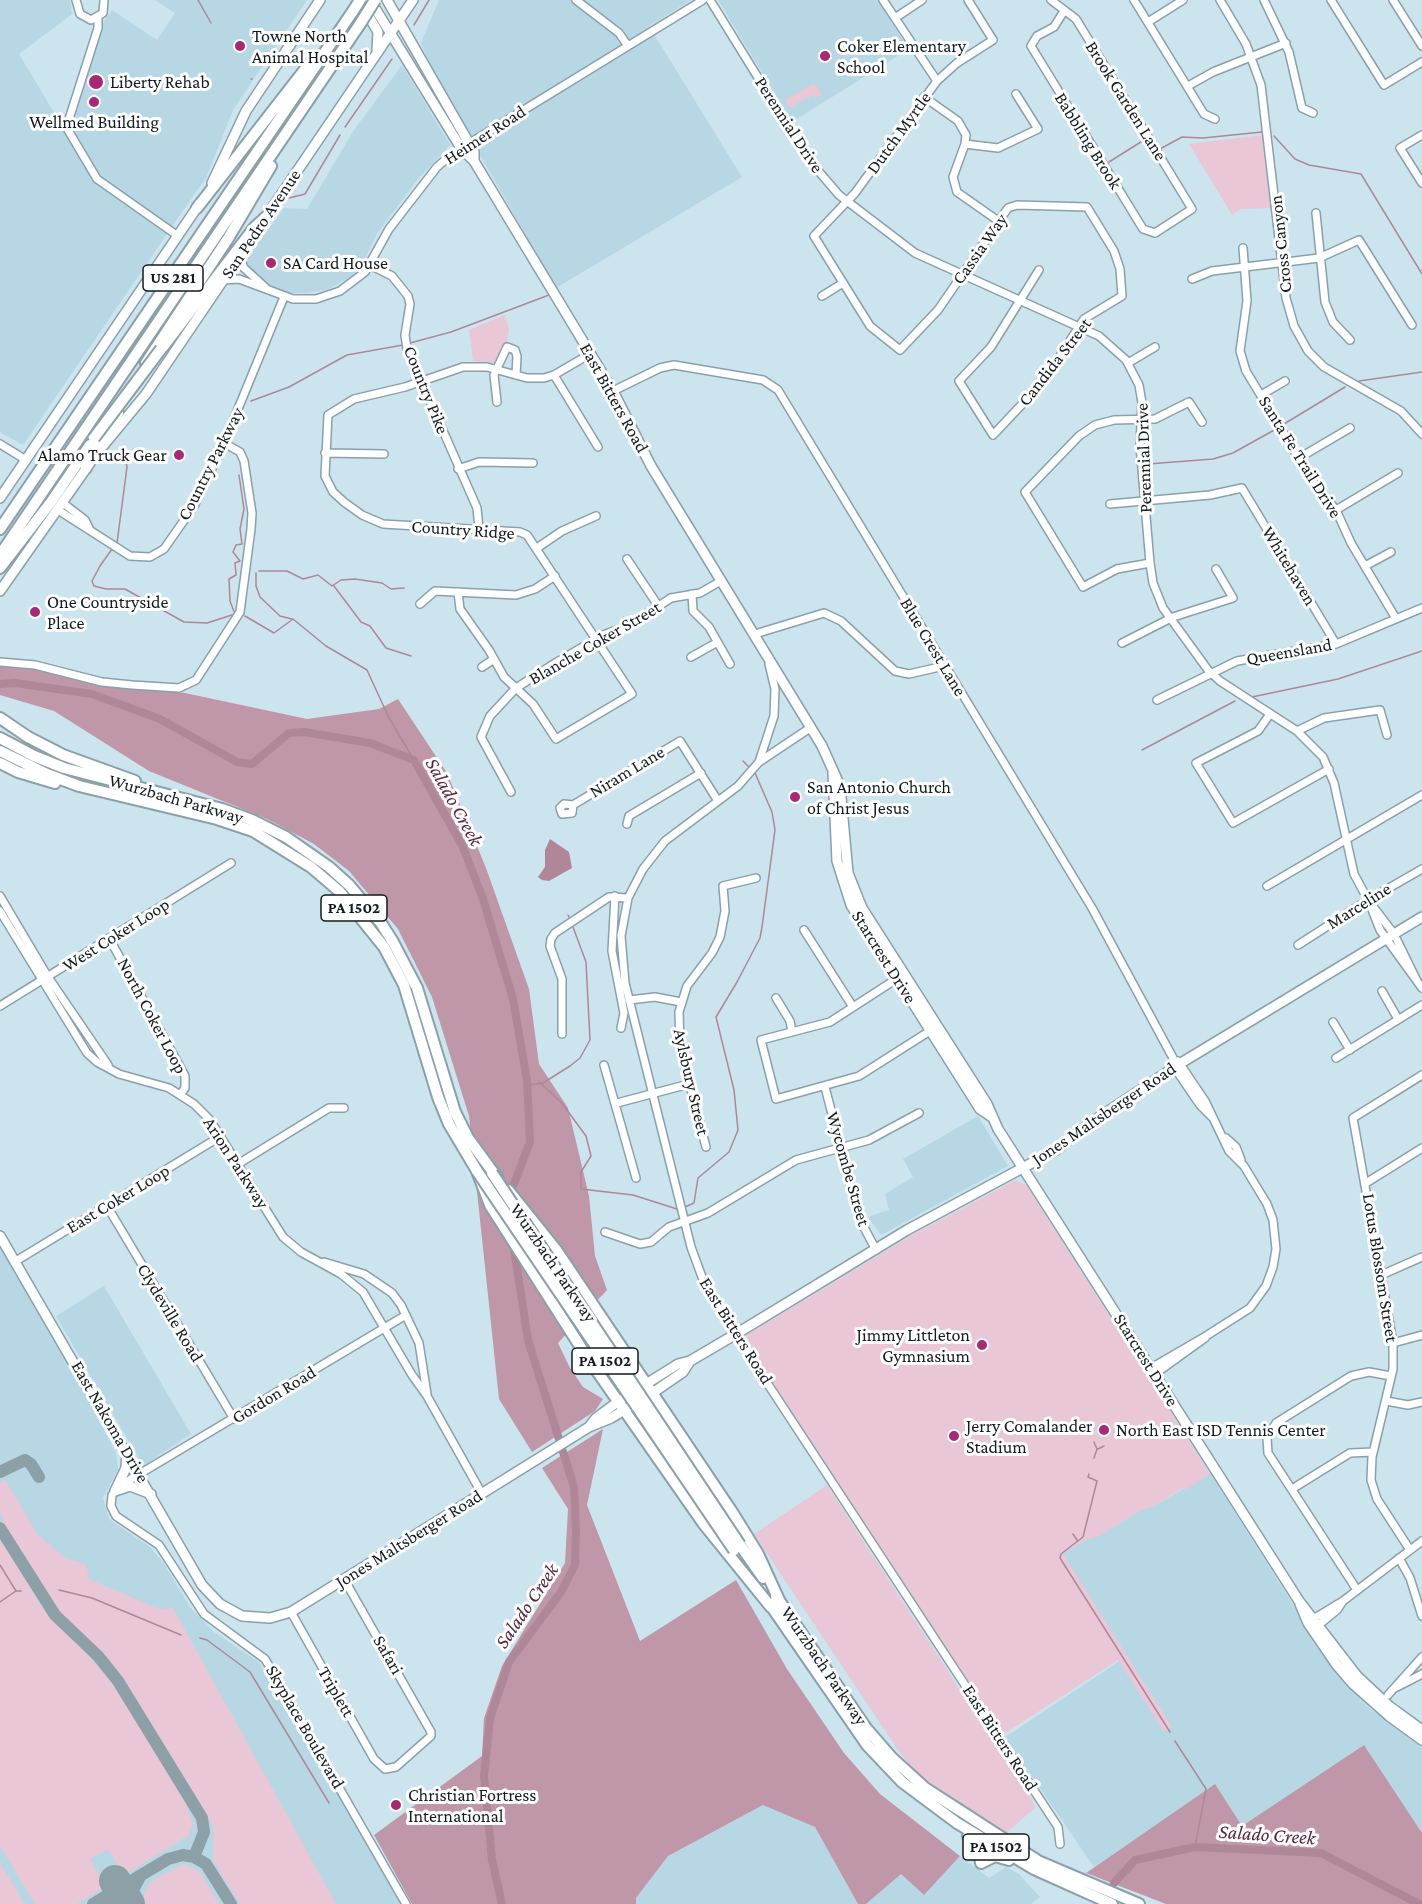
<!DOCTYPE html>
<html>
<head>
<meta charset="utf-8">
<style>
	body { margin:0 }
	canvas { display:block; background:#cce4ee }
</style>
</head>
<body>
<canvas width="1422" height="1904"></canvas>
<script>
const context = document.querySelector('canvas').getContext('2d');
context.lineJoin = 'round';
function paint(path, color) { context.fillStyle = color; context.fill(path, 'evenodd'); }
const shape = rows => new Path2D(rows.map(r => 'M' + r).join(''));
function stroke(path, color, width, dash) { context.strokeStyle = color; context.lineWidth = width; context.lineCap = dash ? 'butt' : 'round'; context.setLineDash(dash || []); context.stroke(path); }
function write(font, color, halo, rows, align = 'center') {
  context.font = font + ' "Crimson Pro",serif'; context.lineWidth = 6; context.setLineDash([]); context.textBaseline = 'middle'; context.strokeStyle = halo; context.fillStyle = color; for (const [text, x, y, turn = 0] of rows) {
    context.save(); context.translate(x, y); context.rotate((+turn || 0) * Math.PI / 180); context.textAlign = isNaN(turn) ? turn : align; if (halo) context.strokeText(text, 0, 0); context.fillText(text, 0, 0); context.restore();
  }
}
paint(shape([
	[0,0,70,0,72,14,19,54,98,186,167,234,23,445,0,432],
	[155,0,307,0,233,110,206,178,171,228,102,178,73,129,73,118,104,21,112,10,157,40,175,13],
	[439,0,691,0,649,26,742,177,556,288,432,71,421,43],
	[718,0,877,0,909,49,792,122],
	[402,65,450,145,418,179,377,234,365,259,351,277,328,289,308,293,291,293,271,286,249,268,245,261,284,208,307,209,354,130],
	[978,1116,1008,1166,881,1235,868,1217,889,1210,885,1194,913,1177,903,1159],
	[0,1247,84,1392,116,1453,118,1470,103,1498,109,1519,150,1547,163,1562,190,1607,214,1632,259,1662,402,1904,0,1904],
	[104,1286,191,1434,143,1466,56,1316],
	[1210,1473,1304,1622,1312,1641,1341,1679,1369,1708,1422,1746,1422,1833,1364,1745,1242,1826,1214,1785,1094,1867,1005,1737,1127,1656,1062,1554,1087,1539,1099,1536,1141,1510,1154,1506],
	[763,1805,815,1827,858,1904,636,1904,636,1898,668,1856],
	[960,1856,989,1878,1006,1867,1019,1874,1040,1897,1031,1904,866,1904,901,1874,924,1895]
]), '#b7d7e4');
paint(shape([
	[814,83,822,94,816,98,813,95,789,108,785,100],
	[1263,135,1271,208,1241,209,1232,215,1189,144],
	[505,315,509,330,507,342,494,363,473,361,469,330],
	[1016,1180,1026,1185,1210,1474,1185,1490,1183,1488,1154,1506,1141,1510,1099,1536,1087,1539,1063,1554,1172,1727,1164,1732,1118,1660,1001,1736,746,1341,747,1335,914,1234],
	[5,1480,38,1535,67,1559,86,1564,89,1579,159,1609,173,1608,336,1904,240,1904,213,1860,213,1826,124,1679,106,1656,65,1620,7,1529,0,1512,0,1483],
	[827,1485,1036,1807,1006,1833,916,1773,898,1750,754,1534],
	[0,1538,41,1606,112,1681,184,1800,193,1823,189,1835,124,1875,108,1849,90,1859,106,1886,77,1904,35,1904,0,1846],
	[0,1863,25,1904,0,1904],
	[183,1864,199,1871,219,1904,144,1904,144,1892,152,1881]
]), '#e9c7d6');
paint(shape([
	[0,666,39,669,101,686,185,693,307,719,379,709,398,699,447,773,486,868,529,989,539,1064,568,1108,589,1196,595,1256,607,1290,558,1343,570,1368,583,1387,603,1399,595,1411,532,1452,499,1399,469,1116,432,997,398,929,349,871,314,844,267,819,149,771,54,711,0,695],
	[603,1429,587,1505,640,1641,736,1580,787,1669,844,1753,880,1794,960,1856,924,1895,901,1874,866,1904,858,1904,815,1827,763,1805,668,1856,636,1898,636,1904,412,1904,374,1835,482,1756,484,1718,502,1666,565,1563,568,1509,542,1468],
	[1364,1745,1422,1833,1422,1904,1166,1904,1086,1873,1215,1784,1242,1826]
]), '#bf97a9');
paint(shape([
	[550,839,569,852,572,868,549,881,542,880,538,877,545,867,545,850]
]), '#af8799');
stroke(shape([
	[198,0,211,23],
	[414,25,429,0],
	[251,79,252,79],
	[345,127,392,59],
	[1274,136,1295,159,1309,165,1361,174,1422,274],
	[1160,149,1182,137,1203,138,1262,132],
	[1109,162,1144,140],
	[285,199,305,194,340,135],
	[410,343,451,332,549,295],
	[1359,381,1422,372],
	[251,401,289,387,347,355,403,345],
	[1284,424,1345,387],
	[1148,464,1213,459,1233,453,1276,429],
	[117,543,127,467,122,446],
	[112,549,100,566,92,581,94,586,106,589,125,589,184,622,207,623,235,614,230,601,229,579,236,575,235,563,240,561,233,552,236,545,242,544,240,529,244,509,239,475],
	[259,571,287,571,303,579,318,575,332,586,341,580,355,579,382,583,391,589,404,588],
	[256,573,256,586,260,597,280,616,292,619],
	[334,586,361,622,370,626,386,648,411,656],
	[245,616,274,633,293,619,326,646,367,670,389,718,414,760],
	[1252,697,1338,679,1422,651],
	[1142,750,1235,701],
	[743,761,749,767],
	[568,915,569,917],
	[539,1082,561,1102,586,1136,591,1156,581,1172,581,1189,633,1195,677,1209],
	[527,1085,543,1083,570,1066,580,1058,590,1040,586,962,573,927],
	[685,1207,694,1203,698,1178,729,1152,738,1130,734,1090,716,1017,737,982,760,938,762,927,775,830,772,812,755,773],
	[1094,1442,1097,1449,1094,1458],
	[1098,1449,1104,1446],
	[1089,1474,1088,1477,1097,1481,1083,1537,1061,1554,1060,1558,1170,1732],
	[1073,1534,1077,1540],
	[0,1565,16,1591],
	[59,1590,92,1598,181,1635],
	[0,1602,16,1591,21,1591],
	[200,1638,207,1640,250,1672,329,1803],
	[1175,1741,1206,1789,1195,1847]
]), '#af8799', 1.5);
stroke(shape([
	[0,684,15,683,92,694,160,719,237,762,252,764,289,733,304,732,370,743,414,760,463,847,483,899,513,999,527,1080,530,1142,514,1184],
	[1114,1883,1135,1860,1195,1847,1321,1853,1419,1904],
	[502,1904,492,1860,484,1776,490,1718,509,1662,561,1592,575,1565,576,1530,574,1487,528,1340,513,1242]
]), '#af8799', 8);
stroke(shape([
	[0,1472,25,1460,31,1464,39,1477],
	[0,1528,55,1615,98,1656,118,1681,202,1818,204,1832,194,1857],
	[98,1903,120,1904],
	[93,1904,168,1859,183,1855,194,1857,206,1864,231,1904],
	[132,1904,133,1890,140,1877]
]), '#8da0a8', 12);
stroke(shape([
	[115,1881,129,1904]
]), '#8da0a8', 32);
const minor = shape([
	[76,0,80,14,91,20,103,13,104,0],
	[576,0,619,33,628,46],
	[710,0,809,160,839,195,915,253,1099,336,1126,360,1139,385,1142,403,1140,446,1150,563,1153,583,1163,608,1208,670,1220,681,1297,731,1323,757,1334,783,1354,874,1368,900,1394,934,1417,981],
	[883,0,937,81],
	[968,0,993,40,957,63,937,81,855,193,814,236,870,326,900,350,938,310,1008,208,1017,205,1087,207,1114,251,1120,269,1122,296,1084,319,1044,381,993,435,959,381,991,347,1039,270],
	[1051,0,1076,19,1192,209,1155,233,1143,229,1031,46,1037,36,1054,27,1064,11],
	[1134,0,1204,114,1215,119],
	[1220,0,1246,44,1261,85,1286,298,1294,326,1308,351,1324,367,1401,411,1422,434],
	[1264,0,1289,52,1302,108,1313,113],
	[1331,0,1384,85,1422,62],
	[1393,0,1422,46],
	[98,18,98,28,69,119,68,130,97,179,178,236],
	[895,18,922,0],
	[1148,22,1183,0],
	[1188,86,1213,72,1286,43],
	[924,97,958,121,966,135,965,144,953,177,957,192,997,220],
	[1422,135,1400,148,1422,183],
	[965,144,998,148,1038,129,1016,94],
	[1316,213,1325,302,1333,322,1350,340],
	[1243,248,1247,301,1240,351,1246,371,1313,482,1336,510,1351,543,1395,617],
	[242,253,241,261,244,268,266,288],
	[370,265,392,276,408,296,410,304,405,335,407,349,477,508,479,529],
	[1192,279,1212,271,1319,258,1359,240,1412,325],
	[223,280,239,279,293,299,316,299,340,291,365,272,389,229,437,167,452,154,703,0],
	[822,296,843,283],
	[1128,363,1155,347],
	[554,375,598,447],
	[613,391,660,368,674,365,763,380,778,390,1092,908,1173,1058,1174,1067,1200,1105,1212,1117],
	[1261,395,1285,381],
	[497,402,494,375,507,347,515,350,517,356,516,375],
	[0,444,26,460],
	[325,453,384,454],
	[1299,458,1350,428],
	[458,469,479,462,533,463],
	[63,503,85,520,89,528],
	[1110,504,1210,495,1242,488,1336,644],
	[58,510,130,556,150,557,164,549,194,506,224,443,284,297],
	[1336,510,1398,473],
	[537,548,562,531,596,516],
	[627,559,659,607],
	[1150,563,1117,569,1083,587,1025,492,1079,436,1095,425,1114,420,1155,419,1189,402,1202,422],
	[1365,566,1391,552],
	[458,592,460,609,489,650,504,677,533,704,556,739,632,694,527,535,520,532,383,524,362,515,344,502,333,492,325,476,328,415,354,399,405,387,463,367,487,367,527,378,544,378,554,375,590,354],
	[692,594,693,611,709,627,730,664],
	[420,604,435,591,516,595,535,589,555,576],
	[757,638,755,634,824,613,841,621,895,671,909,674,944,666],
	[1122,643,1173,617,1233,598,1216,569],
	[691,657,716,643],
	[0,662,35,665,102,682,132,685,179,688,196,680,240,612,251,529,252,513,244,461,240,452,224,443],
	[769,664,775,689,774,716,759,762,738,786,665,841,643,869,628,898,621,936,625,983,691,1247,702,1277,720,1311,1058,1827,1060,1844],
	[482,667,494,659],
	[1157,700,1237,661,1336,644,1422,608],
	[1270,714,1258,731,1196,763,1233,823,1329,769],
	[1297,731,1324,718,1380,710,1387,735],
	[759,762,810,728],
	[511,792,481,737,490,716,516,688,557,662,603,635,628,626,671,598,700,593,721,581],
	[573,805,572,813,562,814,560,808,564,804,573,805,680,741,718,801],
	[627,824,629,816,701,773],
	[1267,886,1422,795],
	[0,896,48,977,108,1065],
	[615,896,612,951,624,1013,621,1028],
	[1369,902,1380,930,1422,988],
	[0,911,87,1053,97,1062,119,1074,169,1088,194,1104,210,1120,283,1237,301,1252,341,1274,363,1292,412,1375,427,1396,482,1494],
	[804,930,853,1007],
	[109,938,185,1076,185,1088,180,1095],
	[1298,945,1368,900,1422,869],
	[901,976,830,1022,761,1040,776,1099,859,1076,933,1029],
	[1382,991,1398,1019],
	[776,998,790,1021,792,1032],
	[629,1000,655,997,681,1002],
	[0,1006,231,863],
	[1333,1022,1350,1050],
	[562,1034,562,979,550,946,551,939,555,933,609,897,628,898],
	[1336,1058,1422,1005],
	[604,1065,636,1178],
	[825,1087,859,1218,876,1250],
	[617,1103,689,1084],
	[1226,1138,1236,1147,1241,1160],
	[706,1147,680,1047,679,1012,687,986,712,953,720,937,725,911,723,886,756,878],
	[238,1164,329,1108,344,1108],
	[1366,1183,1422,1148],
	[107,1206,234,1419],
	[605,1232,640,1244,651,1242,669,1227,708,1213,796,1160,869,1140,919,1113],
	[16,1261,221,1136],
	[324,1262,364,1274,392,1293,401,1305,419,1343,427,1394],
	[1379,1276,1422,1257],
	[1393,1343,1422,1335],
	[1151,1368,1206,1336,1250,1308,1266,1286,1273,1267,1276,1249,1273,1220,1267,1204,1244,1166,1229,1151,1205,1101,1178,1061],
	[1155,1374,1205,1338],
	[1386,1401,1408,1405,1422,1402],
	[1292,1489,1350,1453,1373,1452],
	[1410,1550,1377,1499,1371,1480,1372,1457,1393,1369,1393,1343,1353,1118,1422,1075],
	[1399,1558,1410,1578,1422,1616],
	[1357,1590,1268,1453,1267,1438,1276,1423,1351,1376,1369,1372,1391,1376],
	[291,1612,374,1759,385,1769,396,1767,431,1736,431,1732,344,1579],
	[1310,1621,1343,1601,1422,1541],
	[1315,1628,1337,1610,1343,1601],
	[1397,1687,1422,1674],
	[1388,1695,1422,1657],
	[406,1904,265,1659,204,1614,159,1545,116,1516,111,1506,112,1495,121,1485,406,1315]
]);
const major = shape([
	[370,0,461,148,474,161,613,391,651,466,822,746,840,786,848,873,862,908,987,1104,998,1129,1299,1601,1357,1676,1389,1706,1422,1730],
	[387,0,474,152,474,161],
	[364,8,378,32,377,50],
	[212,183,246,111,320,0],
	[262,223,413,0],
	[98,452,146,394,251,239],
	[0,498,200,203],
	[0,591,90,463],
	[833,773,837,861,851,905,980,1109,992,1117],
	[0,1236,202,1585,220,1604,242,1616,270,1618,291,1612,589,1427,611,1418,651,1394,683,1372,690,1361],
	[589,1427,596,1418,619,1401,678,1364,690,1361,736,1334,907,1230,1056,1150,1089,1124,1181,1063,1422,917],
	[115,1491,126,1468,127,1451],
	[115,1491,130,1486,151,1494],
	[1300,1604,1308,1623,1336,1664,1353,1684,1389,1716,1422,1740]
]);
const highway = shape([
	[197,208,306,68],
	[163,347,254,228,266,217],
	[146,363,229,237,271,166],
	[86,468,90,457,118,413],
	[0,529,353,11],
	[0,555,360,24],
	[0,568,51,502,90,445],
	[0,718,28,737,63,755,135,781],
	[0,738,34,756,64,768,222,809,252,820,286,837,329,867,349,885,381,923,393,942,417,988,455,1112,468,1138,498,1179],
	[0,751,47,774,79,786,217,819,253,831,311,867,339,891,384,947,404,985,438,1097,449,1124,477,1171,490,1205,585,1354,703,1523,771,1607],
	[0,763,18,772,55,783],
	[508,1190,557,1251,732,1512,758,1554,779,1600],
	[740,1545,763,1578],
	[776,1596,866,1728,892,1758,925,1788,1038,1861,1139,1904],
	[769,1603,867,1745,902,1782,957,1823,1034,1869,1112,1904],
	[968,1836,978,1843,981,1863,995,1856,1009,1860]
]);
stroke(minor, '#8aa1aa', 10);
stroke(major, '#8aa1aa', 12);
stroke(highway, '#8aa1aa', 14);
stroke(minor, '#fff', 7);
stroke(major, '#fff', 9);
stroke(highway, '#fff', 10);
const highwayBridge = shape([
	[353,11,360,0],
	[360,24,375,0],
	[94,438,161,349],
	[477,1171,734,1550],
	[492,1173,740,1545]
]);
stroke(highwayBridge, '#8aa1aa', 14, []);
stroke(highwayBridge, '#fff', 10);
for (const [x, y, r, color] of [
	[240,46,6,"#a92875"],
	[825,56,6,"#a92875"],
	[96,82,8,"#a92875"],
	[94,102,6,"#a92875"],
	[271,263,6,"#a92875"],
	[179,455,6,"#a92875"],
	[35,612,6,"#a92875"],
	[795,797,6,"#a92875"],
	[982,1345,6,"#a92875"],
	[1104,1430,6,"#a92875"],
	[954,1436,6,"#a92875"],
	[396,1805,6,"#a92875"]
]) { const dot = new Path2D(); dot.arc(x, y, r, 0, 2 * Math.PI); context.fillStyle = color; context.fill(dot); stroke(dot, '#fff', 2); }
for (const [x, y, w] of [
	[173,278,60],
	[354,908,66],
	[605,1361,66],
	[996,1847,66]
]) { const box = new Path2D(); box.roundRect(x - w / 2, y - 13, w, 26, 4.5); context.fillStyle = '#fff'; context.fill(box); stroke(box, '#121b1e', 1.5); }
write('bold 16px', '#121b1e', null, [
	["US 281",173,278],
	["PA 1502",354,908],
	["PA 1502",605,1361],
	["PA 1502",996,1847]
]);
write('18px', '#121b1e', '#fff', [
	["Towne North",252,36],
	["Animal Hospital",252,57],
	["Coker Elementary",837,46],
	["School",837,67],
	["Liberty Rehab",110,82],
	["Wellmed Building",94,122,"center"],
	["SA Card House",283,263],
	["Alamo Truck Gear",167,455,"right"],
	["One Countryside",47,602],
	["Place",47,623],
	["San Antonio Church",807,787],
	["of Christ Jesus",807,808],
	["Jimmy Littleton",970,1335,"right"],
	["Gymnasium",970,1356,"right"],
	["Jerry Comalander",966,1426],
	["Stadium",966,1447],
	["North East ISD Tennis Center",1116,1430],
	["Christian Fortress",408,1795],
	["International",408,1816]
], 'left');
write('18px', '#121b1e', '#fff', [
	["Brook Garden Lane",1126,101,58],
	["Perennial Drive",789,125,57],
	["Dutch Myrtle",899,133,-54],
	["Heimer Road",485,135,-33],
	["Babbling Brook",1088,141,58],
	["San Pedro Avenue",261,224,-56],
	["Cross Canyon",1281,244,-96],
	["Cassia Way",980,249,-55],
	["Candida Street",1055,362,-52],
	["Country Pike",426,390,68],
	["East Bitters Road",614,398,61],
	["Santa Fe Trail Drive",1300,457,58],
	["Perennial Drive",1144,458,-92],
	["Country Parkway",211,464,-63],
	["Country Ridge",463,530,4],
	["Whitehaven",1289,566,59],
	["Blanche Coker Street",595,643,-30],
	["Blue Crest Lane",933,647,59],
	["Queensland",1289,652,-10],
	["Niram Lane",627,772,-31],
	["Wurzbach Parkway",176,799,16],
	["Marceline",1359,906,-32],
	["West Coker Loop",116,935,-32],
	["Starcrest Drive",884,957,58],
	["North Coker Loop",152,1016,62],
	["Aylsbury Street",691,1082,77],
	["Jones Maltsberger Road",1104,1114,-34],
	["Arion Parkway",236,1163,57],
	["Wycombe Street",848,1169,74],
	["East Coker Loop",118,1199,-31],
	["Wurzbach Parkway",553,1263,56],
	["Lotus Blossom Street",1380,1268,81],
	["Clydeville Road",170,1313,59],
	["East Bitters Road",736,1331,58],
	["Starcrest Drive",1146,1360,58],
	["Gordon Road",274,1395,-31],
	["East Nakoma Drive",110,1422,60],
	["Jones Maltsberger Road",409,1539,-32],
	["Safari",388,1655,60],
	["Wurzbach Parkway",824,1666,56],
	["Triplett",336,1692,60],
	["Skyplace Boulevard",305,1727,60],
	["East Bitters Road",1000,1738,57]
]);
write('italic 20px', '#592541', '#fff', [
	["Salado Creek",454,802,61],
	["Salado Creek",527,1606,-56],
	["Salado Creek",1267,1835,4]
]);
</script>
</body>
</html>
